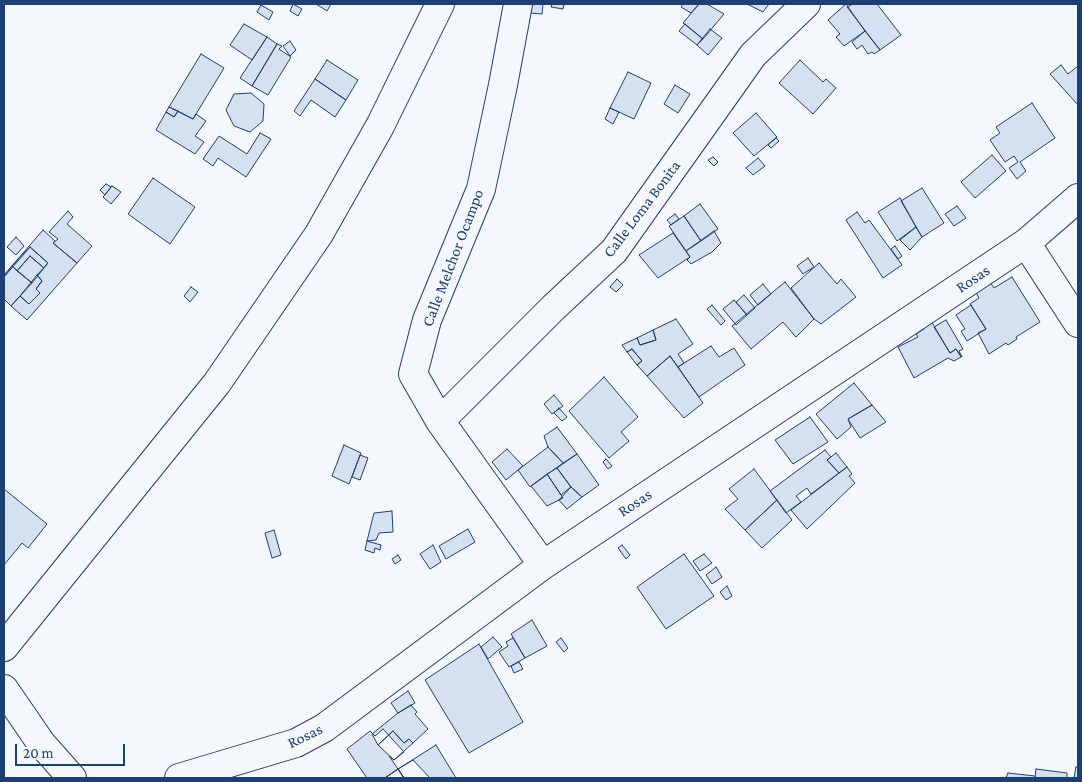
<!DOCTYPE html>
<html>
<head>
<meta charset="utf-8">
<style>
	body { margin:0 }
	#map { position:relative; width:1082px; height:782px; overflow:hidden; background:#f4f7fb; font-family:"Crimson Pro",serif }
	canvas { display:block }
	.frame { position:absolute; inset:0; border:5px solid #1d3f73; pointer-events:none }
	.scale { position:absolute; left:15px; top:744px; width:110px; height:22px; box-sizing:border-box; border:2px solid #1d3f73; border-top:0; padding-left:6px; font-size:15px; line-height:18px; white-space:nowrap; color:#1d3f73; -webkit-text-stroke:4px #f4f7fb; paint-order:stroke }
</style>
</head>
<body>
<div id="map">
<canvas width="1082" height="782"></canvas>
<div class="frame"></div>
<div class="scale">20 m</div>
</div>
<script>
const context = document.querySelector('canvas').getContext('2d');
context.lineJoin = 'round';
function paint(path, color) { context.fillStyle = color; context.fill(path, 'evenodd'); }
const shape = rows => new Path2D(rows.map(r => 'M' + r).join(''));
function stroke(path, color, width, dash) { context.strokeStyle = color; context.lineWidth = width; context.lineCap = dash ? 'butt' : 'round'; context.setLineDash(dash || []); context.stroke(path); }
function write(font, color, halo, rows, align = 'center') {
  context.font = font + ' "Crimson Pro",serif'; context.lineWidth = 4; context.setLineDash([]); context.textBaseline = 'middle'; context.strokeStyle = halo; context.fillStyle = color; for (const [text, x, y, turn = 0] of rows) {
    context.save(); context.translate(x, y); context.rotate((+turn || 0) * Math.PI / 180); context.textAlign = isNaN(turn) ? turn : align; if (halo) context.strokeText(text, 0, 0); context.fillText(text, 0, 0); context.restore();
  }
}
const building = shape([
	[293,4,302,9,298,16,290,11,293,4],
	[316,4,331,4,327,11,316,4],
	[531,4,543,4,542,14,530,13,531,4],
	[552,4,564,4,563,9,551,7,552,4],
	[683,4,699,4,691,13,681,7,683,4],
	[699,4,707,4,724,14,703,39,683,23,699,4],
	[747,4,769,4,763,12,747,4],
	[846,4,865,31,844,46,836,37,840,34,828,20,846,4],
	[853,4,877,4,901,35,880,50,847,7,853,4],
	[261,5,273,12,269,20,257,12,261,5],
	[244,24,267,37,252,60,230,45,244,24],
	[685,24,703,39,697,45,679,31,685,24],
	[710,29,722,38,708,55,697,45,710,29],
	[865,31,880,50,874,54,872,52,868,54,862,45,857,49,852,42,865,31],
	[267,37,277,44,252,86,240,78,267,37],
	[290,41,296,50,290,56,283,46,290,41],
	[277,44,282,46,279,49,291,57,268,95,252,86,277,44],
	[201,54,224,68,193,119,169,107,201,54],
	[327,60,358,80,346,100,315,79,327,60],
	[800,60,823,82,826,79,836,88,813,114,779,83,800,60],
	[1061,65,1068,74,1078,66,1078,105,1050,74,1061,65],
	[628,72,651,83,634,119,610,108,628,72],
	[315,79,346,100,335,117,311,100,300,116,294,111,315,79],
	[675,85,690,94,678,113,664,104,675,85],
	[251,93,264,104,263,121,250,132,234,126,226,110,234,94,251,93],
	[1032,103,1055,138,1020,162,1026,171,1017,179,1009,168,1018,162,1014,156,1005,162,990,140,1000,133,996,127,1032,103],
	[169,107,178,111,174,117,166,112,169,107],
	[610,108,619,112,613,124,605,119,610,108],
	[178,111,193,119,196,114,206,121,195,136,204,142,195,154,156,130,166,112,174,117,178,111],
	[756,113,777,137,754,156,733,133,756,113],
	[260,133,271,139,246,177,218,158,213,166,203,159,219,136,247,154,260,133],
	[776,138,779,141,771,148,768,145,776,138],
	[992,155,1006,171,975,198,961,182,992,155],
	[713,157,718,162,714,166,708,160,713,157],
	[758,158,765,166,753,175,746,168,758,158],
	[153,178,195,207,170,244,128,214,153,178],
	[106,184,111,187,105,195,100,190,106,184],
	[112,186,121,192,111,204,103,197,112,186],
	[922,188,944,223,922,237,901,201,922,188],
	[900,198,916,227,897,241,878,212,900,198],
	[700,204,718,229,701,241,684,216,700,204],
	[957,206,966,218,954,226,945,214,957,206],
	[68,211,73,217,67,224,92,246,77,263,53,243,58,239,49,232,68,211],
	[857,212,865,223,869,220,902,265,883,278,846,220,857,212],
	[675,214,679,219,671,225,667,220,675,214],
	[684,216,701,241,686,251,669,226,684,216],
	[916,227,922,237,910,250,900,240,916,227],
	[43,230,55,241,53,243,77,263,27,320,11,306,20,296,29,304,40,293,36,289,42,281,37,275,48,263,30,247,4,277,4,275,43,230],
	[714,231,721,243,712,252,691,264,687,260,690,257,686,251,714,231],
	[673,233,690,257,658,278,639,255,673,233],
	[16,237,24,246,16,255,7,247,16,237],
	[895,246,902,256,898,259,891,249,895,246],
	[30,247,48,263,44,268,30,256,17,271,12,266,30,247],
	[30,256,44,268,32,283,17,271,30,256],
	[808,258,814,267,803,274,797,266,808,258],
	[819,263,837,284,841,279,856,297,821,324,814,319,791,288,819,263],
	[12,266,32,283,11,306,4,299,4,277,12,266],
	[37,275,42,281,36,289,40,293,29,304,20,296,37,275],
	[1012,277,1040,322,1016,337,1017,339,1008,345,1006,343,989,354,978,333,986,329,970,304,979,298,974,289,988,279,994,288,1012,277],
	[617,279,623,285,616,292,610,287,617,279],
	[785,282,814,319,796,337,783,322,751,349,732,326,785,282],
	[763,284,771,294,758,305,750,295,763,284],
	[191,287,198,292,190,302,184,296,191,287],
	[744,295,755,308,747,315,736,302,744,295],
	[734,300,747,315,736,325,723,309,734,300],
	[712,305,725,321,721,325,707,309,712,305],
	[971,305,986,329,967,341,961,331,965,329,956,315,971,305],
	[676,319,693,344,678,354,684,363,678,367,670,356,647,376,637,365,642,361,632,349,627,352,622,345,637,338,640,345,656,340,653,330,676,319],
	[930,319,950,353,956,349,961,357,954,361,948,358,914,378,898,347,918,337,916,334,924,329,922,326,930,319],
	[946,320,963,349,959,351,962,357,956,349,950,353,934,327,946,320],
	[653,330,656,340,640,345,637,338,653,330],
	[711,346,719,357,734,348,745,365,699,397,678,367,711,346],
	[632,349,642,361,637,365,627,352,632,349],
	[670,356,703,403,684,418,647,376,670,356],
	[604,377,638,417,621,432,629,441,609,458,569,411,604,377],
	[854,383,872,405,848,419,851,427,837,439,816,414,854,383],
	[554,395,563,406,552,414,544,404,554,395],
	[872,405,886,422,860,438,848,419,872,405],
	[559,408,567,417,562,421,554,413,559,408],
	[810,417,828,442,793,464,775,440,810,417],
	[557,427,577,454,563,463,548,447,544,436,557,427],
	[344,445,361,453,349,484,332,476,344,445],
	[548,447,563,463,530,487,518,470,548,447],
	[507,449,523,466,506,480,492,462,507,449],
	[825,450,831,457,827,460,839,473,811,494,807,488,796,496,801,502,786,513,770,491,825,450],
	[836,453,847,467,839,473,827,460,836,453],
	[577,454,599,485,582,497,571,487,557,468,577,454],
	[360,455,368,458,360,480,352,477,360,455],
	[606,459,612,466,608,469,603,462,606,459],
	[847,467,852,474,849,476,855,483,807,529,791,510,847,467],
	[557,468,571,487,561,495,547,474,557,468],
	[754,469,777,500,745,530,725,509,738,499,729,489,754,469],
	[547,474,563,498,547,506,531,486,547,474],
	[571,487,582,497,567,509,559,500,571,487],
	[4,489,47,524,28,548,22,543,4,565,4,489],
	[777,500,792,520,762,548,745,530,777,500],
	[392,511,393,532,379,533,376,540,367,541,374,513,392,511],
	[468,529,475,542,446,559,439,546,468,529],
	[274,530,281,555,272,558,265,533,274,530],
	[367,541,381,545,380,550,375,548,374,553,365,550,367,541],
	[433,545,441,562,430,569,420,554,433,545],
	[622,545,630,555,626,559,618,548,622,545],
	[684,554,714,596,666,629,637,587,684,554],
	[704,554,712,563,700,571,693,561,704,554],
	[398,555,401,560,395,564,392,559,398,555],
	[716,567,722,577,712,584,706,575,716,567],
	[727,586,732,596,726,600,720,592,727,586],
	[532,620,547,646,525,658,511,634,532,620],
	[493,637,502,647,488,659,481,647,493,637],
	[513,638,525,658,509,667,499,652,508,646,506,642,513,638],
	[561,638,568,648,564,652,556,642,561,638],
	[479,644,523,722,469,753,425,680,479,644],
	[519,662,523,669,514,673,511,666,519,662],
	[408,691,415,703,398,713,391,703,408,691],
	[411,705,417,712,415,714,428,729,413,743,409,739,404,743,393,731,378,745,372,734,398,713,411,705],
	[383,729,404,752,394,760,389,756,398,769,385,778,367,778,347,749,370,731,375,736,383,729],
	[393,731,404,743,409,739,413,743,394,760,378,745,393,731],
	[436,745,456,778,404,778,398,769,436,745],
	[413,760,430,778,404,778,398,769,413,760],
	[1076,767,1078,767,1078,778,1074,778,1076,767],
	[398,769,404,778,385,778,398,769],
	[398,769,404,778,385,778,398,769],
	[1036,769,1067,773,1067,778,1035,778,1036,769],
	[1008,773,1035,776,1035,778,1006,778,1008,773]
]);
paint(building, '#d5e0f0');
stroke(building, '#1d3f73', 1);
const street = shape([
	[518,4,503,85,481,189,427,320,413,374,440,421,543,565],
	[1026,243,1078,323],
	[440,421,553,308,614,251,753,55,806,4],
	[4,647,217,383,319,234,380,126,440,4],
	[4,689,41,743,72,778],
	[179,778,296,743,324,728,543,565,1026,243,1078,198]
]);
stroke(street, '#1d3f73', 30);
stroke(street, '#f4f7fb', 28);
write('16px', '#1d3f73', '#f4f7fb', [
	["Calle Loma Bonita",642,209,-53],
	["Calle Melchor Ocampo",453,258,-69],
	["Rosas",973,279,-34],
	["Rosas",635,503,-34],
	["Rosas",305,736,-26]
]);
</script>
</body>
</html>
